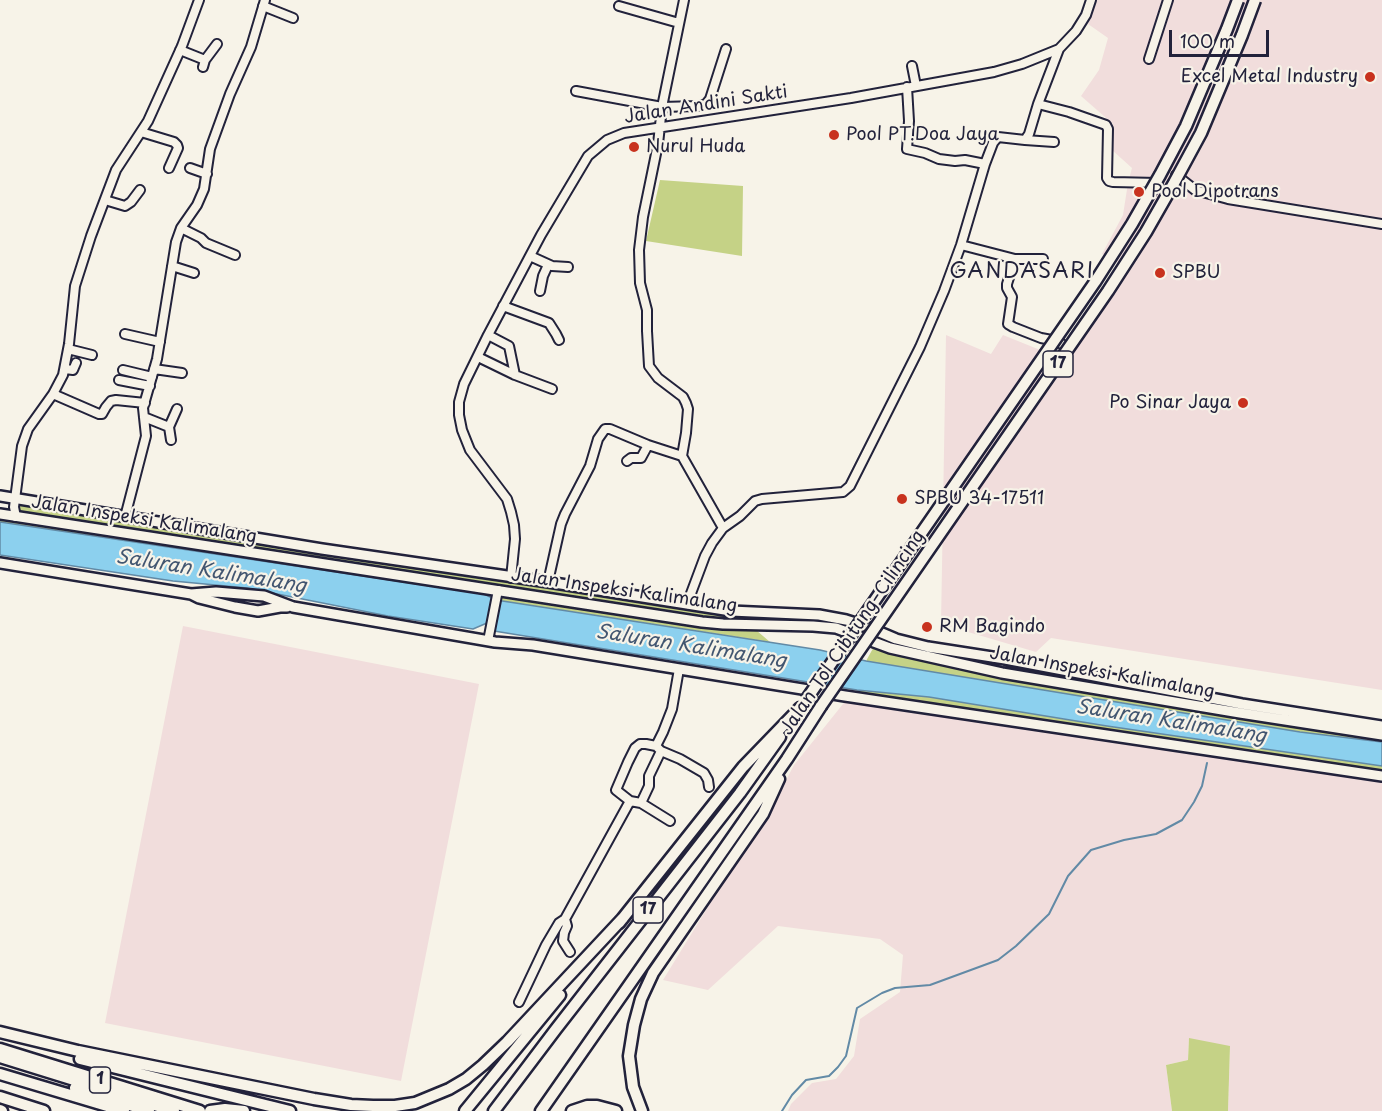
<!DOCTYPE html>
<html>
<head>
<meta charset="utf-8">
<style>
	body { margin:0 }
	#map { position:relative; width:1382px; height:1111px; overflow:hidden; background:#f7f3e8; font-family:"Playpen Sans",sans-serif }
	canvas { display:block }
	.scale { position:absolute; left:1169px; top:30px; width:100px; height:27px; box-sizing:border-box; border:3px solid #22223b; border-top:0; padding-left:8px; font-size:18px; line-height:21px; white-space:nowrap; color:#22223b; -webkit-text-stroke:4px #f7f3e8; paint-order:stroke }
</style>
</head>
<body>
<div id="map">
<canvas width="1382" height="1111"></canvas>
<div class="scale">100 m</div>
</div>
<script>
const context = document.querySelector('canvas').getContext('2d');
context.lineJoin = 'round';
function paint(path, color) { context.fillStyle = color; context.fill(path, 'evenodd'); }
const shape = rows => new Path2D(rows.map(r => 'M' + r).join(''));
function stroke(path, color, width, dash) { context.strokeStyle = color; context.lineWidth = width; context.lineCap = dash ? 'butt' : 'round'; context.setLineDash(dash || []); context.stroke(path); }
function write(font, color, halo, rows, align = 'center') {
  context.font = font + ' "Playpen Sans",sans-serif'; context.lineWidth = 4.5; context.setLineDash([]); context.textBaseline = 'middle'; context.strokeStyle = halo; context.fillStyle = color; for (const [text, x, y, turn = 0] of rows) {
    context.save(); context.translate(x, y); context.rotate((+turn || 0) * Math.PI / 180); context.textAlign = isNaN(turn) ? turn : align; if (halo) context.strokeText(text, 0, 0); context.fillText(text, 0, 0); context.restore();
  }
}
paint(shape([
	[1097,0,1382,0,1382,690,1051,638,1036,652,941,624,946,335,991,354,1003,335,1065,360,1125,266,1102,254,1123,215,1128,183,1132,168,1112,150,1113,124,1081,96,1099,70,1108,38,1088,24],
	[183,626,479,684,401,1081,105,1023],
	[847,699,1382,778,1382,1111,1228,1111,1230,1047,1189,1039,1188,1060,1166,1065,1172,1111,788,1111,791,1104,812,1083,836,1079,854,1056,860,1019,900,992,903,955,880,939,778,926,708,990,663,980,727,876,768,815,794,765]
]), '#f1dddc');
paint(shape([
	[660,180,743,186,742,256,646,241],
	[16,498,749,613,749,624,770,642,496,600,484,594,0,522,0,514,15,517],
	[876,643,1083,686,1085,675,1361,723,1382,735,1382,742,1300,732,866,661],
	[858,690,929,697,1107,726,1382,766,1382,776,845,696],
	[1189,1038,1230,1046,1228,1111,1172,1111,1166,1065,1188,1060]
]), '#c5d286');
const water = shape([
	[0,522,484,594,496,600,820,650,866,661,1300,732,1382,742,1382,766,1107,726,929,697,857,690,494,631,494,624,487,623,473,629,388,616,247,588,173,581,0,555,0,522]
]);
paint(water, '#8cd0ee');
stroke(water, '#628aa6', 1.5);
stroke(shape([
	[782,1111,792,1095,806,1080,829,1076,838,1067,846,1056,857,1008,882,993,895,988,930,985,998,960,1016,946,1049,914,1068,876,1091,850,1124,840,1156,834,1182,820,1194,802,1202,786,1207,763]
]), '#628aa6', 2);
const minor = shape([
	[684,0,662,107,658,144,643,217,639,250,640,283,647,310,647,331,649,366,658,378,683,397,686,403,688,409,686,433,682,456,723,528],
	[263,6,293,18],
	[619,6,679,23],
	[180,50,205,60,203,67],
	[1149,59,1168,0],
	[205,60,217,44],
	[912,66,916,86],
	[907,87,909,121,907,149,925,153,939,159,955,161,965,160,985,164],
	[576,91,662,107,698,106,706,104,710,99,726,49],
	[1038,104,1069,112,1106,125,1108,129,1107,178,1109,181,1113,182,1158,183],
	[141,132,174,142,177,145,178,148,169,168],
	[1025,140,1054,142],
	[190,168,207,174],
	[1176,175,1195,190,1228,199,1382,224],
	[105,200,125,206,131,202,140,190],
	[181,228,201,238,206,243,235,255],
	[961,245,1015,259,1043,259],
	[530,256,552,266,568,267],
	[1015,259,1007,284,1007,288,1012,297,1008,324,1013,327,1041,338,1057,341,1065,346],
	[172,266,194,273],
	[540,291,543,276,548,265],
	[503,306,549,323,556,334,559,340],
	[125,334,160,342],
	[488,335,509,346,515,375],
	[68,349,92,355],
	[478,357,515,375,552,389],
	[65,369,73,370,76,363],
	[154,369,182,373],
	[123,370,152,377],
	[119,380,150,386],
	[53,394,99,414,102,414,106,407,111,401,116,400,145,403],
	[144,417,169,427,171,440],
	[169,427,177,409],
	[627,461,631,458,641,458,648,445],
	[16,517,14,507,22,446,28,429,53,394,63,375,69,344,75,286,91,236,116,170,148,121,182,46,199,0],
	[125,517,146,436,143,408,157,359,176,242,181,228,197,205,204,189,210,149,230,94,251,47,265,0],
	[511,578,515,539,514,525,511,512,507,499,470,450,462,430,459,415,459,402,464,384,488,335,541,235,588,156,607,140,624,133,851,98,994,72,1022,64,1059,49,1076,31,1086,15,1091,0],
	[548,582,561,524,565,514,590,466,598,439,605,429,610,429,648,445,682,456],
	[687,604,705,556,712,543,723,528,740,516,755,501,762,499,843,492,850,486,920,347,944,291,961,245,985,164,993,143,998,137,1025,140,1029,134,1038,104,1059,49],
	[488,641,498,590],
	[656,746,646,744,640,744,635,748,628,762,616,790,630,801,641,803,670,821],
	[661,751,680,759,704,773,708,780,709,787],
	[641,803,649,786,649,776,661,751,656,746,663,732,672,709,679,669],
	[565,919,567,926,564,933,563,941,570,952],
	[519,1002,546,945,559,923,565,919,630,801]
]);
const major = shape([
	[0,496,322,549,548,582,731,611,819,615,846,620,862,625],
	[0,514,702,622,723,624,813,626,836,628,890,648,1002,673,1240,713,1382,735],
	[0,563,191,594,199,598,235,607,258,611,280,607,287,607],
	[191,594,216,592,264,596,293,607,495,642,533,645,845,696,1382,776],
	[870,628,896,639,928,647,1005,659,1242,704,1382,726]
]);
const highway = shape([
	[619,923,743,767,800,708],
	[0,1032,78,1051,314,1099,351,1105,373,1106,395,1106,415,1103,449,1089,466,1079,483,1065,507,1042,623,918],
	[0,1049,200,1111],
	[0,1057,174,1111],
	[80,1059,290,1111],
	[0,1074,124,1111],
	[75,1088,149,1111],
	[0,1097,44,1111],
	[0,1110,2,1111],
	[210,1111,225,1109,244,1111],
	[465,1111,560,995],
	[494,1111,556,1029,740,793,780,737],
	[541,1111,787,759,821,706],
	[572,1111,587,1106,597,1106,616,1111],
	[642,1111,633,1087,629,1056,634,1025,641,999,653,973,763,814,779,779]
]);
stroke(minor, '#22223b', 12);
stroke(major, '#22223b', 14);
stroke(highway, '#22223b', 15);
stroke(minor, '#f7f3e8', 8);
stroke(major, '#f7f3e8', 9);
stroke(highway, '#f7f3e8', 10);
const highwayBridge = shape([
	[806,700,1095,282,1132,224,1160,175,1186,126,1227,29,1238,0],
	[821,706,1108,291,1146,232,1174,183,1201,133,1242,35,1255,0]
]);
stroke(highwayBridge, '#22223b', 15, []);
stroke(highwayBridge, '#f7f3e8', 10);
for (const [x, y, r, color] of [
	[1370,77,6,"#c8321e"],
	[834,135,6,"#c8321e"],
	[634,147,6,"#c8321e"],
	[1139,192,6,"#c8321e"],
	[1160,273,6,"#c8321e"],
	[1243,403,6,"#c8321e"],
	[902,499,6,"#c8321e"],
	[927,627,6,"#c8321e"]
]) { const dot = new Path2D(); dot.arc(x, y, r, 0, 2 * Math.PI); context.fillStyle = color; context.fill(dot); stroke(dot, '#f7f3e8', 2); }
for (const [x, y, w] of [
	[1058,364,30],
	[648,910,30],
	[100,1080,21]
]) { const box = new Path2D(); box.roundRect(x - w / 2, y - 13, w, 26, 4.5); context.fillStyle = '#f7f3e8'; context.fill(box); stroke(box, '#22223b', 1.5); }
write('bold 16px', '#22223b', null, [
	["17",1058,364],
	["17",648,910],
	["1",100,1080]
]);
write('18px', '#22223b', '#f7f3e8', [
	["Excel Metal Industry",1358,77,"right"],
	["Pool PT.Doa Jaya",846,135],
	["Nurul Huda",646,147],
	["Pool Dipotrans",1151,192],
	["SPBU",1172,273],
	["Po Sinar Jaya",1231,403,"right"],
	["SPBU 34-17511",914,499],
	["RM Bagindo",939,627]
], 'left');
write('18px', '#22223b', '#f7f3e8', [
	["Jalan Andini Sakti",706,105,-9],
	["Jalan Inspeksi Kalimalang",144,520,9],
	["Jalan Inspeksi Kalimalang",624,591,8],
	["Jalan Tol Cibitung–Cilincing",853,633,-56],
	["Jalan Inspeksi Kalimalang",1102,673,10]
]);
write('italic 20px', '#425671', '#f7f3e8', [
	["Saluran Kalimalang",211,572,9],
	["Saluran Kalimalang",691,647,9],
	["Saluran Kalimalang",1171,722,9]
]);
context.letterSpacing = '1.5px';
write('21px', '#22223b', '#f7f3e8', [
	["GANDASARI",1022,272]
]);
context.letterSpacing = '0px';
</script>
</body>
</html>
